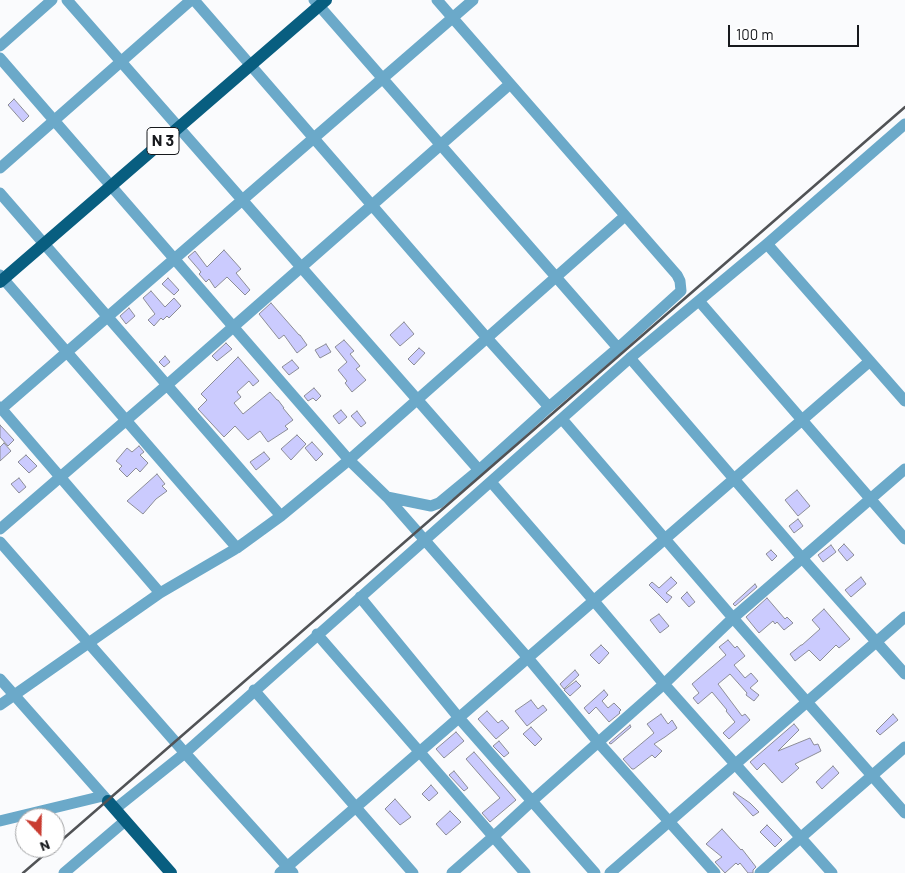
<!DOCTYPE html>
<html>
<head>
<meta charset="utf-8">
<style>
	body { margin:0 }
	#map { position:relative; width:905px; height:873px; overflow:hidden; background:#fafbfd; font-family:Barlow,sans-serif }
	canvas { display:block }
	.north { position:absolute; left:15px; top:808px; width:50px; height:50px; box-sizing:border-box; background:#fff; border:1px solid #a2a3a5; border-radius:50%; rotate:159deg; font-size:14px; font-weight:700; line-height:20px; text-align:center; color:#17191d }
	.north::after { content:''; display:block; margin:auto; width:18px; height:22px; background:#c93c31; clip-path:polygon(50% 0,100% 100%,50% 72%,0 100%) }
	.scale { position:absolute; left:728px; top:25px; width:131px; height:22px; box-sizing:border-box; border:2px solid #17191d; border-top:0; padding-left:6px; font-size:15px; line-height:18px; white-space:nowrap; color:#17191d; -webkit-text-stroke:4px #fff; paint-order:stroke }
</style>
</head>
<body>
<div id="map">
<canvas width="905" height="873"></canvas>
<div class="north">N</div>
<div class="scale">100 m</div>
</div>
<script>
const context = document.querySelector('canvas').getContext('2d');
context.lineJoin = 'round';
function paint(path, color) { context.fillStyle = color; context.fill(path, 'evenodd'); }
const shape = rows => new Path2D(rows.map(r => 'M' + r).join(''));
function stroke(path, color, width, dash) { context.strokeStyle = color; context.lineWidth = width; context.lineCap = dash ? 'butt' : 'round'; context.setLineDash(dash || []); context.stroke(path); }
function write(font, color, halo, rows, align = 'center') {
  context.font = font + ' Barlow,sans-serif'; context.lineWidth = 4.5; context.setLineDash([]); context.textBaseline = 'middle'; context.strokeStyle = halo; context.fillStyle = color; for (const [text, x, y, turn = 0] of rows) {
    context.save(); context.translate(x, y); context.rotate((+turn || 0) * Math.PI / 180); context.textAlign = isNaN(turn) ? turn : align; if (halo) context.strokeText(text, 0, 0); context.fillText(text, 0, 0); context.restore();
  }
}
const building = shape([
	[14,99,29,116,23,122,8,105,14,99],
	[224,250,241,269,236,273,250,290,245,295,227,277,215,288,209,279,206,282,199,274,201,272,188,257,195,251,207,267,224,250],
	[168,278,179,290,174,295,162,284,168,278],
	[151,291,165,307,174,298,181,306,169,318,167,316,163,320,161,318,154,326,148,320,155,314,143,298,151,291],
	[271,303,299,335,300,335,307,345,297,353,284,335,279,339,259,314,271,303],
	[129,308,135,316,126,324,120,316,129,308],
	[404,322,414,334,400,346,390,335,404,322],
	[344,340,354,351,350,354,360,366,356,369,366,380,352,392,345,383,347,381,338,370,347,362,335,347,344,340],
	[226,343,232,349,217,361,212,356,226,343],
	[326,344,331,352,320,358,315,350,326,344],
	[419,348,425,353,414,365,408,359,419,348],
	[165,356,170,362,164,367,159,362,165,356],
	[238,357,259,381,253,386,249,381,237,392,241,397,234,403,243,414,270,392,277,400,278,400,284,408,283,408,293,420,285,426,288,429,268,442,260,431,248,440,235,426,224,437,198,409,207,400,201,394,238,357],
	[292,360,299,368,289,375,282,367,292,360],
	[314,388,321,396,316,401,313,398,308,401,304,396,314,388],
	[341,410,347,417,339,424,333,416,341,410],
	[357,411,366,423,361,427,351,416,357,411],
	[0,425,14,440,8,446,0,437,0,425],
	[297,435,306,444,291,460,281,449,297,435],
	[312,442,323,454,316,461,305,448,312,442],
	[4,443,11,451,0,461,0,447,4,443],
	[139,446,144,452,140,455,148,463,140,472,136,468,127,477,119,469,122,466,116,461,127,448,132,452,139,446],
	[264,452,270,459,256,470,250,462,264,452],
	[26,455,37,466,29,473,18,462,26,455],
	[157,474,165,484,162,486,167,491,156,499,143,514,127,501,157,474],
	[19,478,26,487,19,493,11,484,19,478],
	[797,490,810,506,798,516,785,500,797,490],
	[798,519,803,526,794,533,789,526,798,519],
	[844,544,854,555,847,561,838,550,844,544],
	[831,545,836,552,823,562,818,555,831,545],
	[771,550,777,556,772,561,766,554,771,550],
	[671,577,677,583,666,593,672,597,667,603,649,585,652,582,659,588,671,577],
	[861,577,866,584,851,597,845,590,861,577],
	[755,584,757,587,735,606,733,604,755,584],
	[687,592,695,602,689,607,681,598,687,592],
	[767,598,785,619,787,617,793,623,784,630,777,622,775,624,773,621,759,633,746,617,767,598],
	[824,609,850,639,839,648,836,645,820,661,809,650,795,661,790,654,801,645,802,645,820,629,812,620,824,609],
	[659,614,669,626,660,633,650,620,659,614],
	[728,640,735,648,737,646,745,656,734,665,745,678,751,673,758,681,750,688,759,695,754,701,746,695,747,693,730,674,718,684,742,716,745,714,750,720,729,739,723,733,735,722,726,711,727,710,712,692,698,704,693,698,699,693,692,684,726,655,719,647,728,640],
	[601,645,609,653,599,664,590,655,601,645],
	[575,670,579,675,564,689,560,684,575,670],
	[576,681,581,686,570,696,564,690,576,681],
	[604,690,608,695,602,701,608,708,614,703,621,710,619,712,620,713,609,722,596,707,589,714,584,708,604,690],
	[531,700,538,709,543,705,547,710,527,726,515,711,531,700],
	[487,711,498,723,502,720,509,728,496,739,478,719,487,711],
	[661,714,668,724,672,720,677,728,665,737,654,744,662,751,655,758,652,755,634,769,632,769,623,759,654,733,647,724,661,714],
	[893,714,898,720,880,735,876,731,893,714],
	[794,724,799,730,778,751,810,738,814,745,818,744,821,751,795,764,799,768,782,783,764,763,757,770,750,762,794,724],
	[630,725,631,727,611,744,609,743,630,725],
	[531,727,542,739,535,746,523,734,531,727],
	[456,732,464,741,444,758,436,749,456,732],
	[499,741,509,753,504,757,493,746,499,741],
	[474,752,516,800,490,822,482,813,500,798,466,759,474,752],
	[833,766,839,773,822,789,816,782,833,766],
	[454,771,468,788,464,791,449,775,454,771],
	[431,785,438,793,429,801,422,794,431,785],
	[734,792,750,803,759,812,753,816,733,794,734,792],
	[395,799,411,817,400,825,385,809,395,799],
	[450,811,461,822,446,835,436,824,450,811],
	[767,825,782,840,775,847,760,832,767,825],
	[722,829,741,850,742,849,756,867,753,870,753,873,748,873,740,863,738,865,736,863,725,873,715,862,722,857,706,844,722,829]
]);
paint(building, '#cbcbfe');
stroke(building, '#8c8d97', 1);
stroke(shape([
	[67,0,479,470],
	[194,0,487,338,549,407],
	[314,0,618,348],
	[0,46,52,0],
	[0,58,349,460,387,497,431,506,439,503,479,470,549,407,618,348,681,291,680,281,677,275,437,0],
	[0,168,191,0],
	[0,193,281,516],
	[767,244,905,401],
	[0,275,237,548],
	[699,301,905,539],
	[630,358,802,558,905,674],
	[0,407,160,593],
	[0,410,473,0],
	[562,419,733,618,905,813],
	[491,482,594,601,664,684,832,873],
	[387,497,528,658,598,742,715,873],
	[0,529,167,385,510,84],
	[0,542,185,753,293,873],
	[360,597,459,718,595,873],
	[317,634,525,873],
	[0,679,108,801],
	[254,690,413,873],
	[0,705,160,593,237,548,281,516,349,460,625,216],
	[115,809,185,753,630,358,767,244,905,124],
	[0,821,103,796],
	[64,873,125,821],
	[280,873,870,361],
	[452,873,493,837,532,801,664,684,733,618,905,469],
	[610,873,905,617],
	[760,873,905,747]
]), '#6ba9c9', 11);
stroke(shape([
	[0,282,326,0],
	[108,801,171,873]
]), '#085e80', 12);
stroke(shape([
	[55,846,905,107],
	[23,873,52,848]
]), '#515356', 2.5);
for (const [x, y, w] of [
	[163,141,32]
]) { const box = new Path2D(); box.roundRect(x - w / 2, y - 13.5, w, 27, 4); context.fillStyle = '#fff'; context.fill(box); stroke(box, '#17191d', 1); }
write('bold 16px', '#17191d', null, [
	["N 3",163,141]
]);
</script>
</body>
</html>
